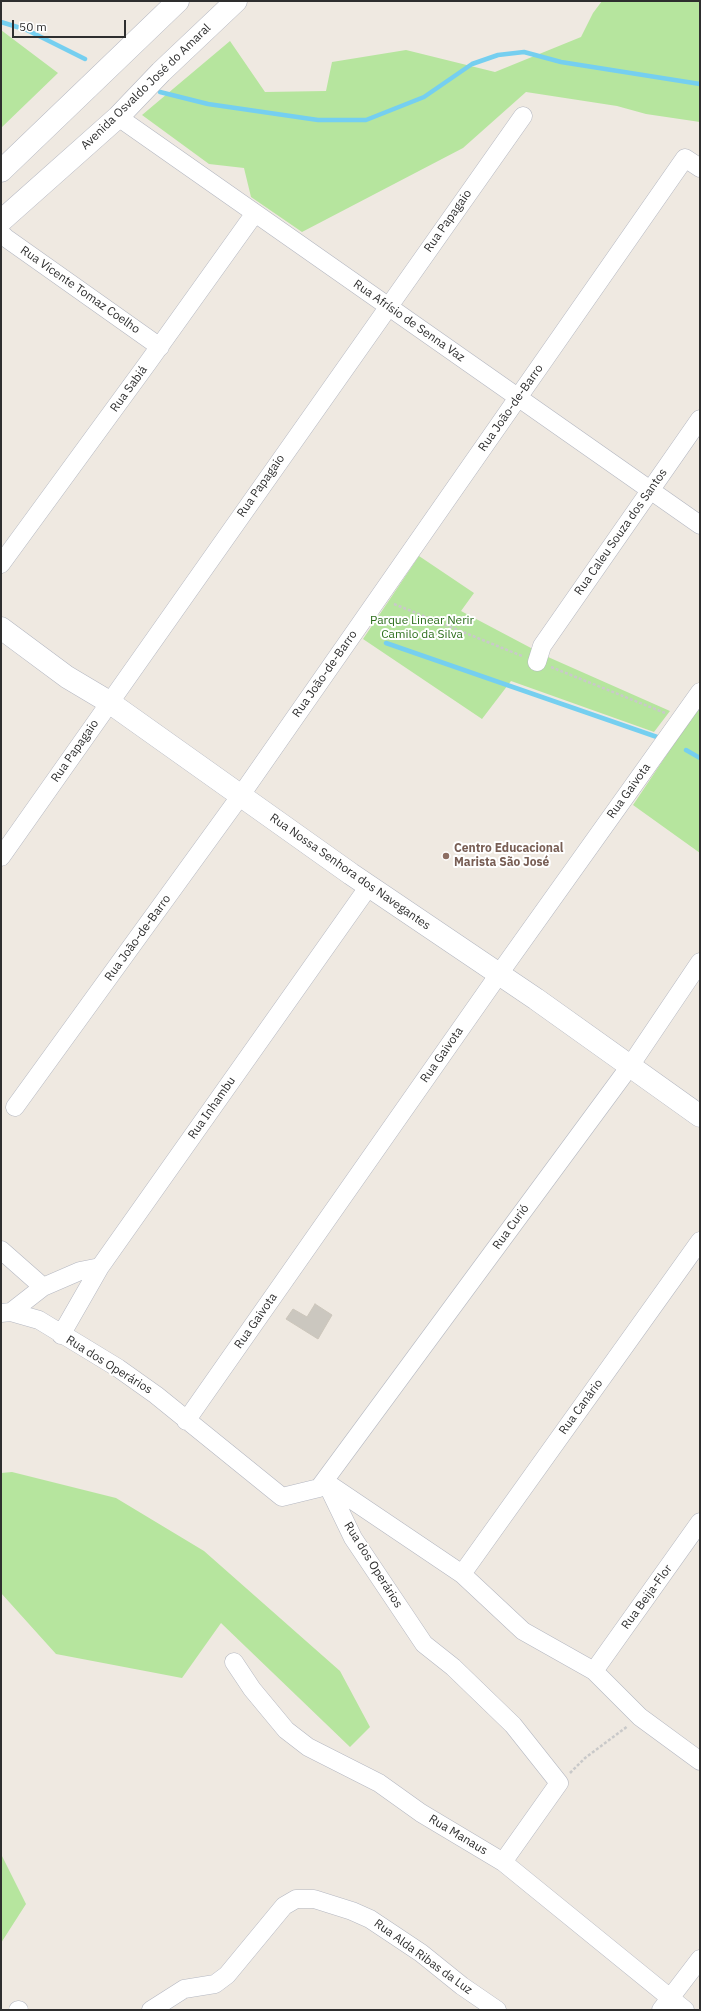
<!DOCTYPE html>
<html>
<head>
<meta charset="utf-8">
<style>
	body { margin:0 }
	#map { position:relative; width:701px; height:2011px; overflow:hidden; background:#efe9e1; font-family:"IBM Plex Sans",sans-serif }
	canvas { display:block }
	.frame { position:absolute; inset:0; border:2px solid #2e2e2e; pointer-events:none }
	.scale { position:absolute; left:12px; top:20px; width:114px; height:18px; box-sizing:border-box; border:2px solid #2e2e2e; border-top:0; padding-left:5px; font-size:12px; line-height:14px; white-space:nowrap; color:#2e2e2e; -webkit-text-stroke:3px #fff; paint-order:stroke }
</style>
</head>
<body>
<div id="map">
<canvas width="701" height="2011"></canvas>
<div class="frame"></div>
<div class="scale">50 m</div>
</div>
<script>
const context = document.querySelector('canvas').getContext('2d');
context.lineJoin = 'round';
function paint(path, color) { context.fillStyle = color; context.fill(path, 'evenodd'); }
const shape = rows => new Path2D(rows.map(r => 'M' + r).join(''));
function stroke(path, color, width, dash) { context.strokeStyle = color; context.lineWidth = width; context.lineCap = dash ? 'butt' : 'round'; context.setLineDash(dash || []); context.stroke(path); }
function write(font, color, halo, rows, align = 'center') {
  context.font = font + ' "IBM Plex Sans",sans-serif'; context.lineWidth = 4; context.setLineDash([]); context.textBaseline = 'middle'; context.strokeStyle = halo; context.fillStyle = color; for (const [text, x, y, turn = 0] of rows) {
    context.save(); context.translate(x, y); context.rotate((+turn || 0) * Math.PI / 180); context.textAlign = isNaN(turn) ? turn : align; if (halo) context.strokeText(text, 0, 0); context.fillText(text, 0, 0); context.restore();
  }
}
paint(shape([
	[602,1,700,1,700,122,646,114,617,106,526,92,463,148,302,232,251,197,244,168,209,164,142,115,230,41,265,92,326,91,332,62,406,50,495,72,581,37,593,13],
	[1,30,58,73,1,128],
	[419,556,474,593,461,611,548,657,670,711,654,732,511,681,482,719,363,639],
	[700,705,700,853,633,805],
	[12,1472,116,1498,204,1551,340,1671,370,1727,350,1747,221,1623,182,1678,56,1654,1,1593,1,1473],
	[1,1854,26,1904,1,1943]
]), '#b6e59e');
stroke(shape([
	[1,22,27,30,85,59],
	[160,92,208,104,318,120,366,120,424,97,472,64,498,55,524,52,561,62,700,84],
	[386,643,657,737],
	[686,750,700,758]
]), '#75cff0', 4.5);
const building = shape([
	[315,1304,332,1315,318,1339,286,1319,293,1309,307,1317,315,1304]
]);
paint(building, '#cbc7bf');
stroke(building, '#cbc5ba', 1);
const street = shape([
	[118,117,700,525],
	[1,233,6,238,160,347],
	[1,564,147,364,255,213],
	[537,662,542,646,700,419],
	[1,857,523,116],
	[15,1107,241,795,685,158,700,168],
	[1,1250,43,1287],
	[11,1312,43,1287,80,1271,100,1267],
	[1,1313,11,1312,39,1320,118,1368,156,1395,282,1497,319,1488,326,1482,353,1538,424,1644,453,1667,513,1725,559,1783,503,1862],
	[61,1335,100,1267,369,886],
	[186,1421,499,974,700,692],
	[327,1483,462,1574,523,1631,594,1671,640,1717,700,1761],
	[319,1488,630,1066,700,962],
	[462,1574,700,1241],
	[234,1662,252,1689,286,1730,308,1747,379,1783,421,1813,503,1862,685,2010],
	[594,1671,700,1522],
	[18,2010,19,2010],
	[151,2010,184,1989,215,1984,227,1975,284,1906,296,1899,314,1899,352,1911,370,1919,421,1953,462,1986,497,2010],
	[661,2010,700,1959]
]);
const secondary = shape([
	[1,171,178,1],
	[1,221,118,117,161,72,236,1],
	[1,628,67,677,109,702,351,874,536,999,700,1116]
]);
stroke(street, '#b4b7c1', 19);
stroke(secondary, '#b4b7c1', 23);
stroke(shape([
	[394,604,522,656],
	[551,667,665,713],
	[570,1773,585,1758,628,1726]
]), '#c9c9c9', 2.5, [3, 2]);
stroke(street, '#fff', 18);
stroke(secondary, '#fff', 22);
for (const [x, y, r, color] of [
	[446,856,4,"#8d6e63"]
]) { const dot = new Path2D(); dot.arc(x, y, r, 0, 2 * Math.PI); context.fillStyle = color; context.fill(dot); stroke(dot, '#fff', 1.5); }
write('12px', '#2e2e2e', '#fff', [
	["Avenida Osvaldo José do Amaral",146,87,-44],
	["Rua Papagaio",448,221,-55],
	["Rua Vicente Tomaz Coelho",80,290,35],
	["Rua Afrísio de Senna Vaz",409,321,35],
	["Rua Sabiá",129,389,-54],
	["Rua João-de-Barro",511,408,-55],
	["Rua Papagaio",261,486,-55],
	["Rua Caleu Souza dos Santos",621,532,-55],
	["Rua João-de-Barro",325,674,-55],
	["Rua Papagaio",75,751,-55],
	["Rua Gaivota",629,791,-54],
	["Rua Nossa Senhora dos Navegantes",350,872,35],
	["Rua João-de-Barro",138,938,-54],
	["Rua Gaivota",442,1055,-55],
	["Rua Inhambu",212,1108,-55],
	["Rua Curió",511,1227,-54],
	["Rua Gaivota",256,1321,-55],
	["Rua dos Operários",109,1365,32],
	["Rua Canário",581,1407,-54],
	["Rua dos Operários",373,1565,58],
	["Rua Beija-Flor",647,1597,-54],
	["Rua Manaus",458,1835,31],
	["Rua Alda Ribas da Luz",423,1957,36]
]);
write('12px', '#2c6e1b', '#fff', [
	["Parque Linear Nerir",422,621],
	["Camilo da Silva",422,635]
]);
write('bold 12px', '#785e54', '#fff', [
	["Centro Educacional",454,849],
	["Marista São José",454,863]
], 'left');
</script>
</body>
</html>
